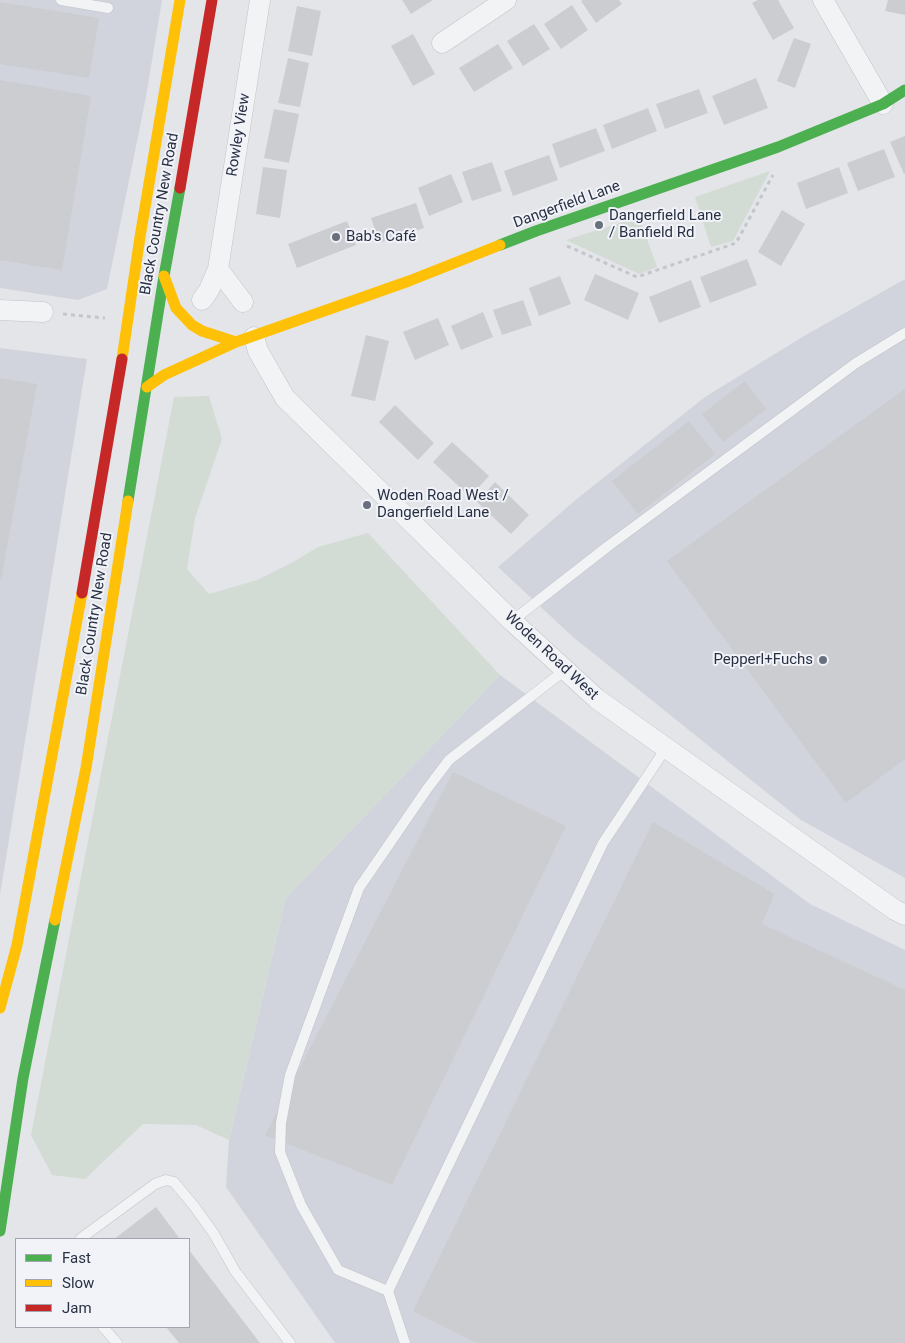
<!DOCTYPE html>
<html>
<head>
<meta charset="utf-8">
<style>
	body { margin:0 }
	#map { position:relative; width:905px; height:1343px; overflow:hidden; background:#e3e5e9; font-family:Roboto,sans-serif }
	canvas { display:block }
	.legend { position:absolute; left:15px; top:1238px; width:175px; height:90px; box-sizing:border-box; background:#f1f3f8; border:1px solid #a1a5b0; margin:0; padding:6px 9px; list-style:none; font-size:15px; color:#283143 }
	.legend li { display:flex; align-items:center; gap:10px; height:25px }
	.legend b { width:25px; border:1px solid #a1a5b0 }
</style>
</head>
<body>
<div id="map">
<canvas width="905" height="1343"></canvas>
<ul class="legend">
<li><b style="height:6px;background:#4caf50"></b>Fast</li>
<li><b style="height:6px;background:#ffc107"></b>Slow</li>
<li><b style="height:6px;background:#c62828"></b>Jam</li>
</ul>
</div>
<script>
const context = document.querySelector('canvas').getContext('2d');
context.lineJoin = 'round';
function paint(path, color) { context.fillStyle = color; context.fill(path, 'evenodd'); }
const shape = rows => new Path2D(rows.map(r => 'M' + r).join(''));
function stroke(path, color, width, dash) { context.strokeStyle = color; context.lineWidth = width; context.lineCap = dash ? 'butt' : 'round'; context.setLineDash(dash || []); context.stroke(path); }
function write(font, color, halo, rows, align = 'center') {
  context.font = font + ' Roboto,sans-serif'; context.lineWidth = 4; context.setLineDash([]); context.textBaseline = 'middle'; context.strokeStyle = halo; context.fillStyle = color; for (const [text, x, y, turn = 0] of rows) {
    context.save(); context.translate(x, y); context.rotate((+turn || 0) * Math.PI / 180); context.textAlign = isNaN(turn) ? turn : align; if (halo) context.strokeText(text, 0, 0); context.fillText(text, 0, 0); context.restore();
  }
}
paint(shape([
	[0,0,162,0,146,97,107,289,78,300,0,288],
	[905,279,905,878,801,820,573,637,498,567,578,498,705,397,804,336],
	[0,348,87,359,0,895],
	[500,675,810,904,905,950,905,1343,335,1343,226,1187,229,1140,286,898]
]), '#d1d4dc');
paint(shape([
	[770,171,733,241,711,247,695,197],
	[639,217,657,267,639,274,566,240],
	[209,396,222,439,195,518,187,569,209,594,257,580,293,562,318,547,368,533,500,675,286,898,229,1140,196,1125,143,1124,85,1179,52,1175,31,1135,174,397]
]), '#d3dcd4');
paint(shape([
	[402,0,433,0,411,14],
	[583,0,619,0,622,4,596,23,581,1],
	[758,0,778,0,794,28,773,40,752,3],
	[888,0,905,0,905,15,885,11],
	[0,2,99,18,89,78,0,64],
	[572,5,588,30,561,49,544,24],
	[297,6,321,11,312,56,288,51],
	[534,24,550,49,523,66,507,41],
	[413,34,435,74,413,86,391,46],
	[794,38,811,44,795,88,777,81],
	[498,44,513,68,474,92,459,68],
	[288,58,309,63,300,107,278,103],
	[756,78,768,108,724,125,712,96],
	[0,80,91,96,62,270,0,260],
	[699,89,708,113,665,129,656,104],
	[648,108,657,131,612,149,603,125],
	[274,109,299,114,289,163,264,158],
	[596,128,605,151,560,168,552,144],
	[905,136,905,174,904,174,890,142],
	[884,149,895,177,858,191,847,163],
	[549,155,558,180,513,196,504,171],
	[492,162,502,191,472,201,462,172],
	[263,167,287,170,280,218,256,214],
	[839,167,848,193,806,209,797,183],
	[451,174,463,202,429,216,418,188],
	[416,203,424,228,379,243,371,218],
	[782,210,805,224,781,266,758,252],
	[347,221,356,245,297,268,288,244],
	[747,259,757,285,710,303,700,277],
	[595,274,639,293,628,320,584,300],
	[560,276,571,304,539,316,529,288],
	[691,280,701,307,659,323,649,297],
	[523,300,532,325,502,335,493,310],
	[483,312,493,337,461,350,451,326],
	[438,318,449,345,415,360,403,332],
	[366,335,389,341,375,401,351,396],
	[0,378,37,384,1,580,0,579],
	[745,381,766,409,723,442,702,414],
	[905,389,905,759,846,803,667,561],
	[395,405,434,443,418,460,379,422],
	[689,421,715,454,638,514,612,481],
	[452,442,489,476,470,497,433,462],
	[495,482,529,515,511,534,477,502],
	[453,772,566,826,392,1185,265,1135],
	[653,822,774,894,762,924,905,990,905,1343,477,1343,413,1311],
	[156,1207,180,1239,114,1239],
	[189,1250,260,1343,179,1343,166,1327,189,1327]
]), '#cbcdd1');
const lane = shape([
	[61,0,108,8],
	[512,621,607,547,856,363,905,333],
	[565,670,449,760,427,789,359,888,290,1075,281,1123,280,1152,301,1205,338,1270,388,1291,603,843,666,748],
	[80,1239,155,1184,166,1180,174,1182,194,1206,214,1234,235,1271,290,1343],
	[388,1291,405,1343],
	[103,1327,117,1343]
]);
const street = shape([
	[823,0,883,104],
	[442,43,506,0],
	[218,269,260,0],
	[202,300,209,290,218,269,243,302],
	[0,310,43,312],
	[254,337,258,351,285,398,512,621,597,699,895,910,905,915]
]);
stroke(lane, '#c1c3c7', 11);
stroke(street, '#c1c3c7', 21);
stroke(shape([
	[567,246,637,277,736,243,773,175],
	[63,314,105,318]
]), '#c4c6ca', 3, [4, 4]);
stroke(lane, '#f2f3f5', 10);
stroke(street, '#f2f3f5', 20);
stroke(shape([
	[500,245,536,231,778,147,883,104,905,90],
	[128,501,164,276,180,188],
	[0,1231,23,1078,55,920]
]), '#4caf50', 11);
stroke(shape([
	[164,276,176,308,192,325,202,331,236,342],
	[122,359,140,237,180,0],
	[147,387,164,375,236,342,409,281,500,245],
	[55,920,86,768,128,501],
	[0,1008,17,945,82,593]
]), '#ffc107', 11);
stroke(shape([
	[180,188,212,0],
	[82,593,122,359]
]), '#c62828', 11);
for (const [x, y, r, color] of [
	[599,225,5,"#69707d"],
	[336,237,5,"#69707d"],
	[367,505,5,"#69707d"],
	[823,660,5,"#69707d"]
]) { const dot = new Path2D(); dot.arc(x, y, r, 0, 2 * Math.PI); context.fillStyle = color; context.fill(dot); stroke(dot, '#f1f3f8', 2); }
write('15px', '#283143', '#f1f3f8', [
	["Rowley View",239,135,-81],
	["Dangerfield Lane",567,205,-20],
	["Black Country New Road",160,214,-80],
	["Black Country New Road",95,614,-81],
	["Woden Road West",551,656,43]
]);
write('15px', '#283143', '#f1f3f8', [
	["Dangerfield Lane",609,216],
	["/ Banfield Rd",609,233],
	["Bab's Café",346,237],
	["Woden Road West /",377,496],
	["Dangerfield Lane",377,513],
	["Pepperl+Fuchs",813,660,"right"]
], 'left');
</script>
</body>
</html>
